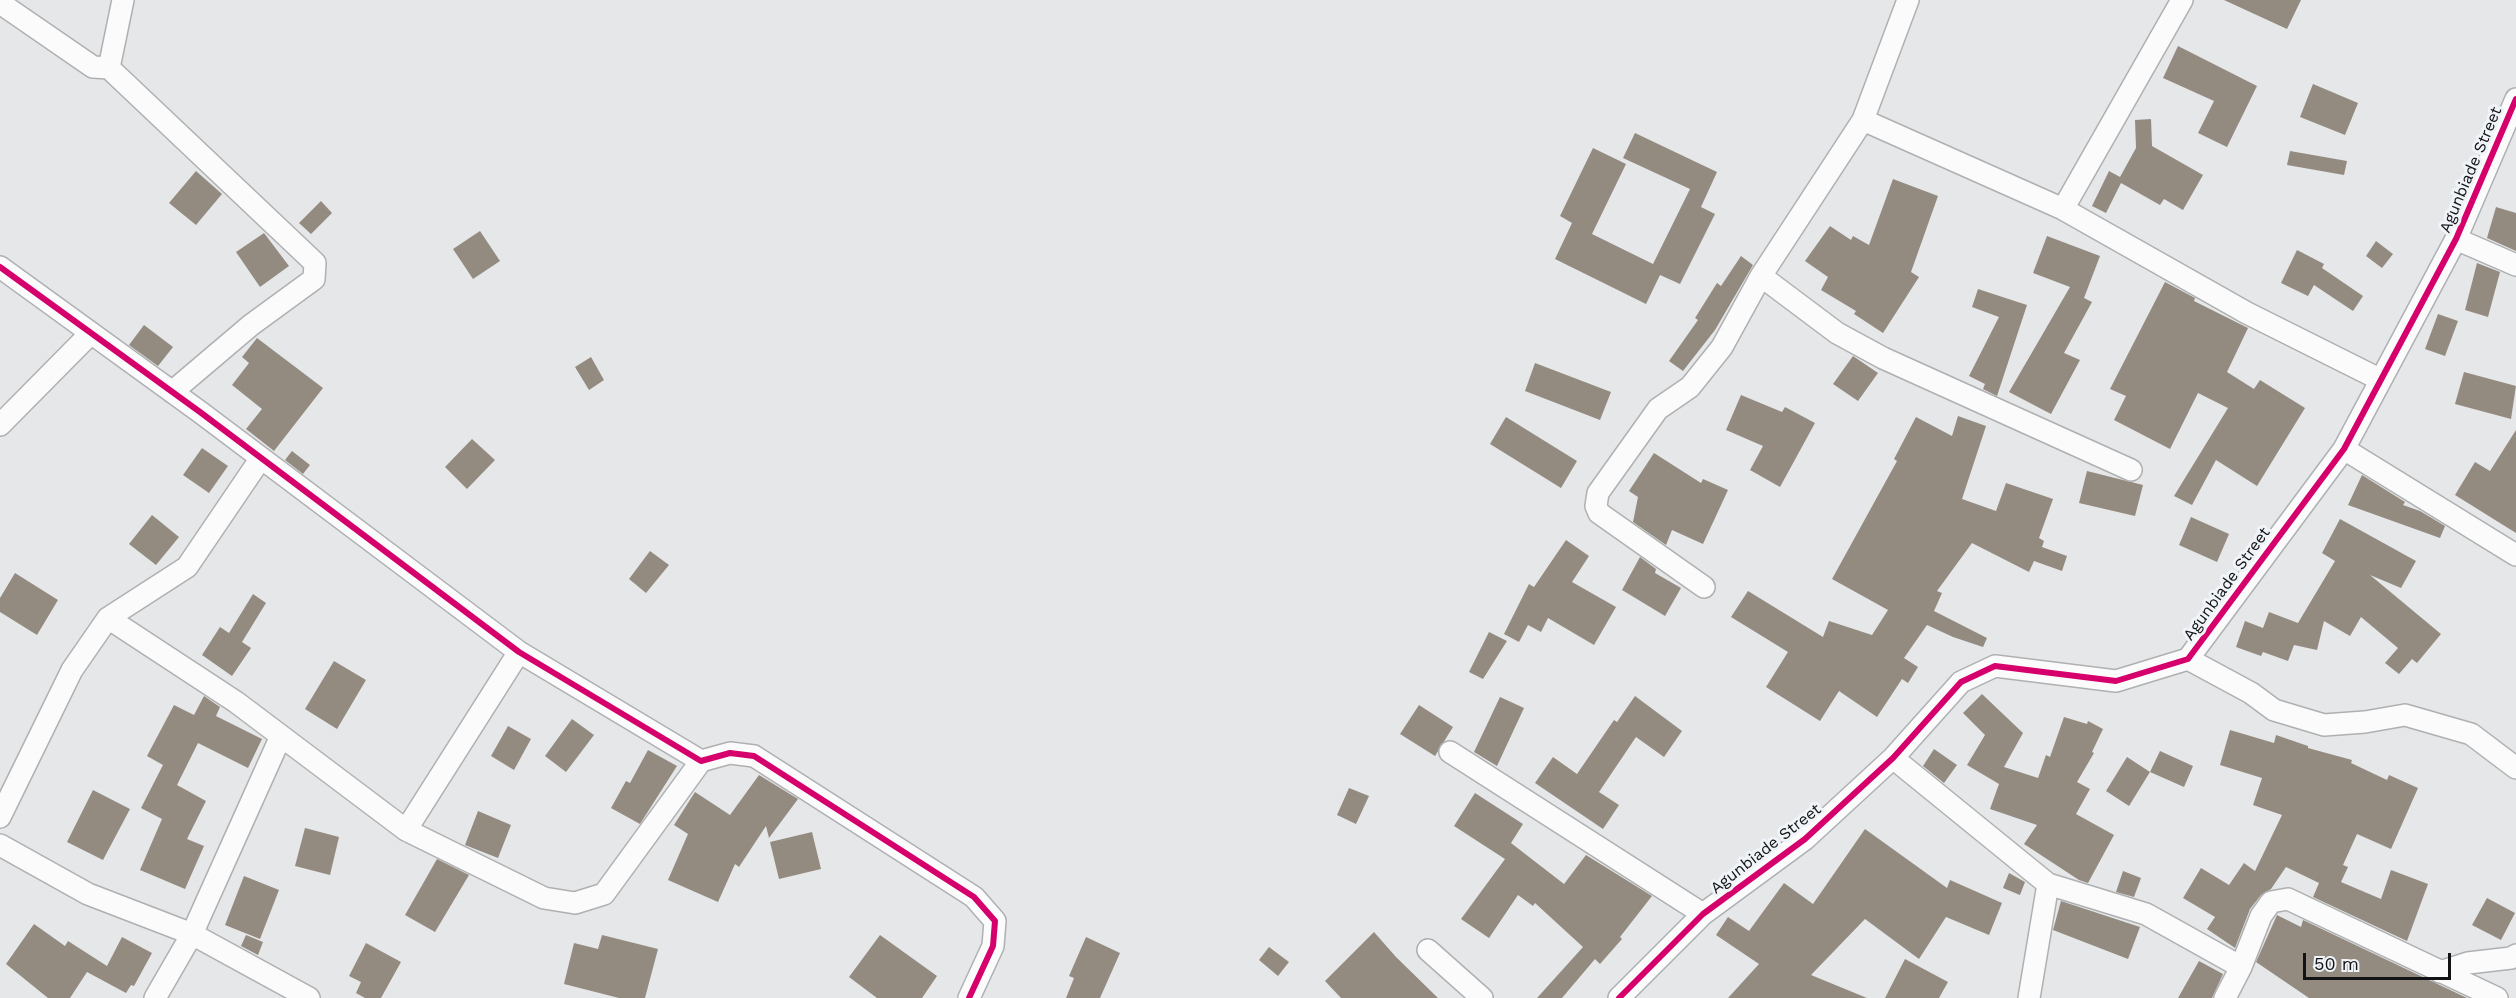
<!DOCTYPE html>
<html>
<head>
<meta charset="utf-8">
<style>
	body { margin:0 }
	#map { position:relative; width:2516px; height:998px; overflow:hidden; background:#e5e7e9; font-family:"Work Sans",sans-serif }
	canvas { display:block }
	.scale { position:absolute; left:2303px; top:953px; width:148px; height:27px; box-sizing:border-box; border:3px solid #121315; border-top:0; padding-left:8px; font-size:18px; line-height:21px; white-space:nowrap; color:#121315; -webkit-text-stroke:4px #f0f4f8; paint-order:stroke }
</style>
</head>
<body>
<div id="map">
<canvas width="2516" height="998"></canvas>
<div class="scale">50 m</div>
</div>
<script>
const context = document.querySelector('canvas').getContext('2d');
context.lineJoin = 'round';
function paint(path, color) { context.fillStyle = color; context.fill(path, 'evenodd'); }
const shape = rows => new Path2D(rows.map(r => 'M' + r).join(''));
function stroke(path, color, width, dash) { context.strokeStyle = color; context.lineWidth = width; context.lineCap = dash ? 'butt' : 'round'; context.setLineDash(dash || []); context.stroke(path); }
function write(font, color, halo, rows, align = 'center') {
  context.font = font + ' "Work Sans",sans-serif'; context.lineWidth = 6; context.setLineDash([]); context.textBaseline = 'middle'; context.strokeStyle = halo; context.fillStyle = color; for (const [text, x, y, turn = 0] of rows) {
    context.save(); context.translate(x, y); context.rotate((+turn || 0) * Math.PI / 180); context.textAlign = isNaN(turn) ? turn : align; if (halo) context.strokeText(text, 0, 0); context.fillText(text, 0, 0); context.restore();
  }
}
paint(shape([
	[2224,0,2301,0,2287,29],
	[2178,46,2257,86,2227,147,2198,133,2214,101,2163,78],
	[2313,84,2358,103,2345,135,2300,117],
	[2151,119,2152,146,2203,175,2183,210,2164,199,2160,205,2121,183,2106,213,2092,206,2109,171,2120,177,2136,148,2135,120],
	[1635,133,1717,172,1701,207,1715,214,1680,284,1660,275,1646,304,1555,259,1572,223,1560,216,1593,148,1626,164,1592,234,1653,264,1690,189,1623,158],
	[2290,151,2347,161,2344,175,2287,165],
	[196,171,222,194,196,225,169,203],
	[1893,179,1938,196,1911,272,1919,277,1883,333,1854,314,1856,311,1821,290,1828,277,1805,261,1830,226,1851,240,1853,236,1869,245],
	[321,201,332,213,311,234,299,223],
	[2496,207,2516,213,2516,251,2487,238],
	[480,231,500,261,473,279,453,249],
	[264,233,289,266,260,287,236,252],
	[2047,236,2100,256,2084,298,2092,302,2064,353,2080,360,2051,414,2009,392,2070,287,2033,273],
	[2376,241,2393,254,2382,268,2366,256],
	[2297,250,2324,264,2322,268,2363,296,2353,311,2314,285,2308,296,2281,283],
	[1741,256,1753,265,1715,330,1683,371,1669,361,1698,320,1695,318,1717,283,1721,286],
	[2477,263,2500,272,2488,317,2465,310],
	[2165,282,2195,298,2194,301,2248,328,2227,372,2254,389,2260,380,2305,408,2257,486,2216,460,2192,505,2174,496,2228,408,2198,393,2170,449,2114,420,2126,396,2110,389],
	[1978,289,2027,305,1997,396,1983,389,1985,384,1969,376,1999,317,1972,307],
	[2438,314,2458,321,2445,356,2425,349],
	[144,325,173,347,158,366,129,345],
	[257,338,323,388,274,451,246,429,262,409,232,385,249,363,242,357],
	[1853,356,1878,373,1858,401,1833,384],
	[591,357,604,380,589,390,575,367],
	[1535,363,1611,392,1600,420,1525,391],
	[2464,372,2516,386,2511,419,2455,404],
	[1741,395,1782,412,1785,407,1815,423,1780,487,1750,470,1763,446,1726,430],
	[1958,416,1986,426,1962,499,1996,511,2006,483,2053,499,2039,538,2044,541,2042,547,2067,556,2062,571,2034,561,2029,572,1972,543,1937,591,1942,593,1934,611,1987,638,1983,647,1953,637,1927,625,1904,658,1918,667,1908,683,1902,679,1877,717,1839,691,1820,721,1766,687,1788,652,1731,617,1748,591,1823,637,1829,621,1872,635,1888,610,1832,579,1897,461,1894,459,1916,417,1952,436],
	[1506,417,1577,461,1561,488,1490,444],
	[2516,430,2516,533,2455,495,2475,462,2490,471],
	[472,439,495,460,467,489,445,467],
	[202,448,228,466,209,493,183,475],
	[292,451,310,465,303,474,285,460],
	[1654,453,1701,483,1703,479,1728,490,1703,544,1672,530,1666,545,1633,522,1638,497,1629,491],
	[2087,471,2143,485,2135,516,2079,503],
	[2362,475,2405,502,2403,505,2420,511,2445,526,2440,538,2348,505],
	[152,515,179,537,156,565,129,544],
	[2191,517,2229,534,2217,562,2179,545],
	[2340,519,2416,561,2401,588,2370,575,2441,634,2417,663,2412,659,2399,674,2385,663,2398,648,2361,617,2350,636,2324,621,2317,650,2294,645,2288,661,2263,652,2261,656,2236,647,2245,621,2263,628,2269,612,2298,623,2335,561,2322,553],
	[1566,540,1589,556,1572,582,1616,607,1594,645,1548,618,1541,632,1528,625,1519,642,1504,634,1529,584,1534,587],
	[650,551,669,565,646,593,629,579],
	[1640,557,1656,569,1655,573,1681,588,1665,616,1622,590],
	[15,573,58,600,37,635,0,612,0,598],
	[253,594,266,603,242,642,251,648,232,676,202,655,220,627,229,633],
	[1489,632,1507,641,1483,679,1469,672],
	[334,661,366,680,337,729,305,709],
	[1982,694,2023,733,2004,767,2038,778,2046,755,2050,757,2064,717,2087,724,2088,721,2103,729,2092,752,2094,753,2077,782,2090,789,2076,814,2114,835,2088,883,2079,880,2024,844,2037,825,1990,809,1999,784,1967,765,1985,735,1963,713],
	[204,696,220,707,216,716,262,739,248,768,198,743,177,785,206,801,187,839,204,846,185,889,140,870,162,819,141,808,163,765,147,756,174,705,194,715],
	[1635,696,1682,731,1664,757,1636,737,1599,792,1619,805,1603,829,1535,783,1553,757,1577,774,1614,720,1617,722],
	[1500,697,1524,708,1497,766,1474,752],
	[1419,705,1453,727,1435,756,1400,734],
	[572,719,594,735,566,772,545,756],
	[508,726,531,739,514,770,491,756],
	[2230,730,2274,743,2276,735,2308,746,2308,748,2352,760,2351,763,2387,780,2389,775,2418,788,2391,849,2357,834,2343,865,2348,867,2341,882,2381,899,2391,870,2428,884,2407,941,2313,897,2319,883,2286,867,2271,889,2261,895,2250,909,2235,948,2207,929,2215,917,2183,898,2201,868,2229,885,2244,863,2255,871,2282,815,2253,805,2262,778,2220,765],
	[1934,749,1957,765,1944,783,1923,766],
	[648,750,677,766,640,824,611,808,626,781,630,783],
	[2160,751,2193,766,2184,787,2150,772],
	[2127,757,2150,772,2129,806,2106,791],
	[759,775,798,799,769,838,766,826,739,867,735,864,718,902,668,880,688,834,674,825,695,792,730,815],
	[1349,788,1369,796,1356,824,1337,815],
	[93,790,130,809,103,860,67,842],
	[1475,793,1523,824,1511,843,1564,884,1586,855,1652,896,1620,937,1622,939,1600,964,1595,959,1562,998,1537,998,1583,947,1535,903,1533,906,1518,895,1489,938,1461,919,1505,859,1454,826],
	[478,811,511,825,498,858,465,845],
	[305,828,339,837,330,875,295,866],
	[1865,829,1947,888,1950,880,2002,903,1989,935,1946,917,1919,959,1865,919,1811,975,1867,998,1728,998,1759,964,1716,935,1728,917,1749,931,1784,883,1813,904],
	[812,832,821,869,779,879,770,842],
	[437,859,469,875,435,932,405,915],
	[2123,871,2141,878,2134,897,2116,892],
	[2009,873,2025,882,2020,895,2003,888],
	[244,876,279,890,260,939,225,925],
	[2487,898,2515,913,2501,940,2472,925],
	[2061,901,2140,927,2128,959,2053,930],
	[2277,915,2301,927,2303,920,2467,998,2309,998,2256,962],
	[34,924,65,946,68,941,107,966,122,937,152,953,134,986,131,985,126,993,87,972,70,998,48,998,6,964],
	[1374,932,1396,957,1438,998,1341,998,1325,981],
	[246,935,263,942,258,955,241,946],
	[602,935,658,949,645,998,619,998,564,984,574,943,598,949],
	[880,935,937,976,922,998,877,998,849,977],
	[1086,937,1120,953,1100,998,1066,998,1074,978,1069,976],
	[366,943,401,962,381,998,365,998,356,993,361,982,349,976],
	[1269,947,1289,962,1278,976,1259,960],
	[1905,959,1948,982,1939,998,1885,998],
	[2199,961,2223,974,2212,998,2178,998]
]), '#948b80');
const minor = shape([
	[0,3,93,67,109,68,315,263,314,279,251,325,172,392],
	[109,68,123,0],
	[1863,120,1908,0],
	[2063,209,2182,0],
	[2456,239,2516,265],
	[0,267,200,412,519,652,701,761,730,753,754,756,974,897,995,921,993,946,969,998],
	[1761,276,1837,333,1883,358,2131,470],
	[0,425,91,333],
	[2344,449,2516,555],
	[1704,587,1599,513,1596,506,1598,493,1658,409,1690,387,1722,347,1761,276,1863,120,2063,209,2247,313,2379,379],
	[108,618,236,702,406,830,544,898,575,903,604,894,701,761],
	[2188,659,2251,693,2274,710,2324,725,2365,722,2405,715,2471,734,2516,768],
	[1450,752,1703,914],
	[1893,758,2048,884,2146,914,2241,967],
	[0,817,72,670,108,618,187,567,261,458],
	[406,830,519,652],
	[0,845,88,894,192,934,309,998],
	[1428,950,1482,998],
	[2440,972,2468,963,2511,958,2516,955],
	[155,998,192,934,281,736],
	[1619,998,1703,914,1805,839,1893,758,1961,682,1995,666,2116,681,2188,659,2344,449,2456,239,2516,99],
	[2029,998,2048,884],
	[2225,998,2241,967,2261,916,2271,902,2288,899,2497,998]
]);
stroke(minor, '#afb0b1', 24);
stroke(minor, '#fbfbfc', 21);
stroke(shape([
	[0,267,200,412,519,652,701,761,730,753,754,756,974,897,995,921,993,946,969,998],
	[1619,998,1703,914,1805,839,1893,758,1961,682,1995,666,2116,681,2188,659,2344,449,2456,239,2516,99]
]), '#d6006c', 6);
write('16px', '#121315', '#f0f4f8', [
	["Agunbiade Street",2471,170,-67],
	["Agunbiade Street",2227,584,-54],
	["Agunbiade Street",1766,849,-38]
]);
</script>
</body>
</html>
